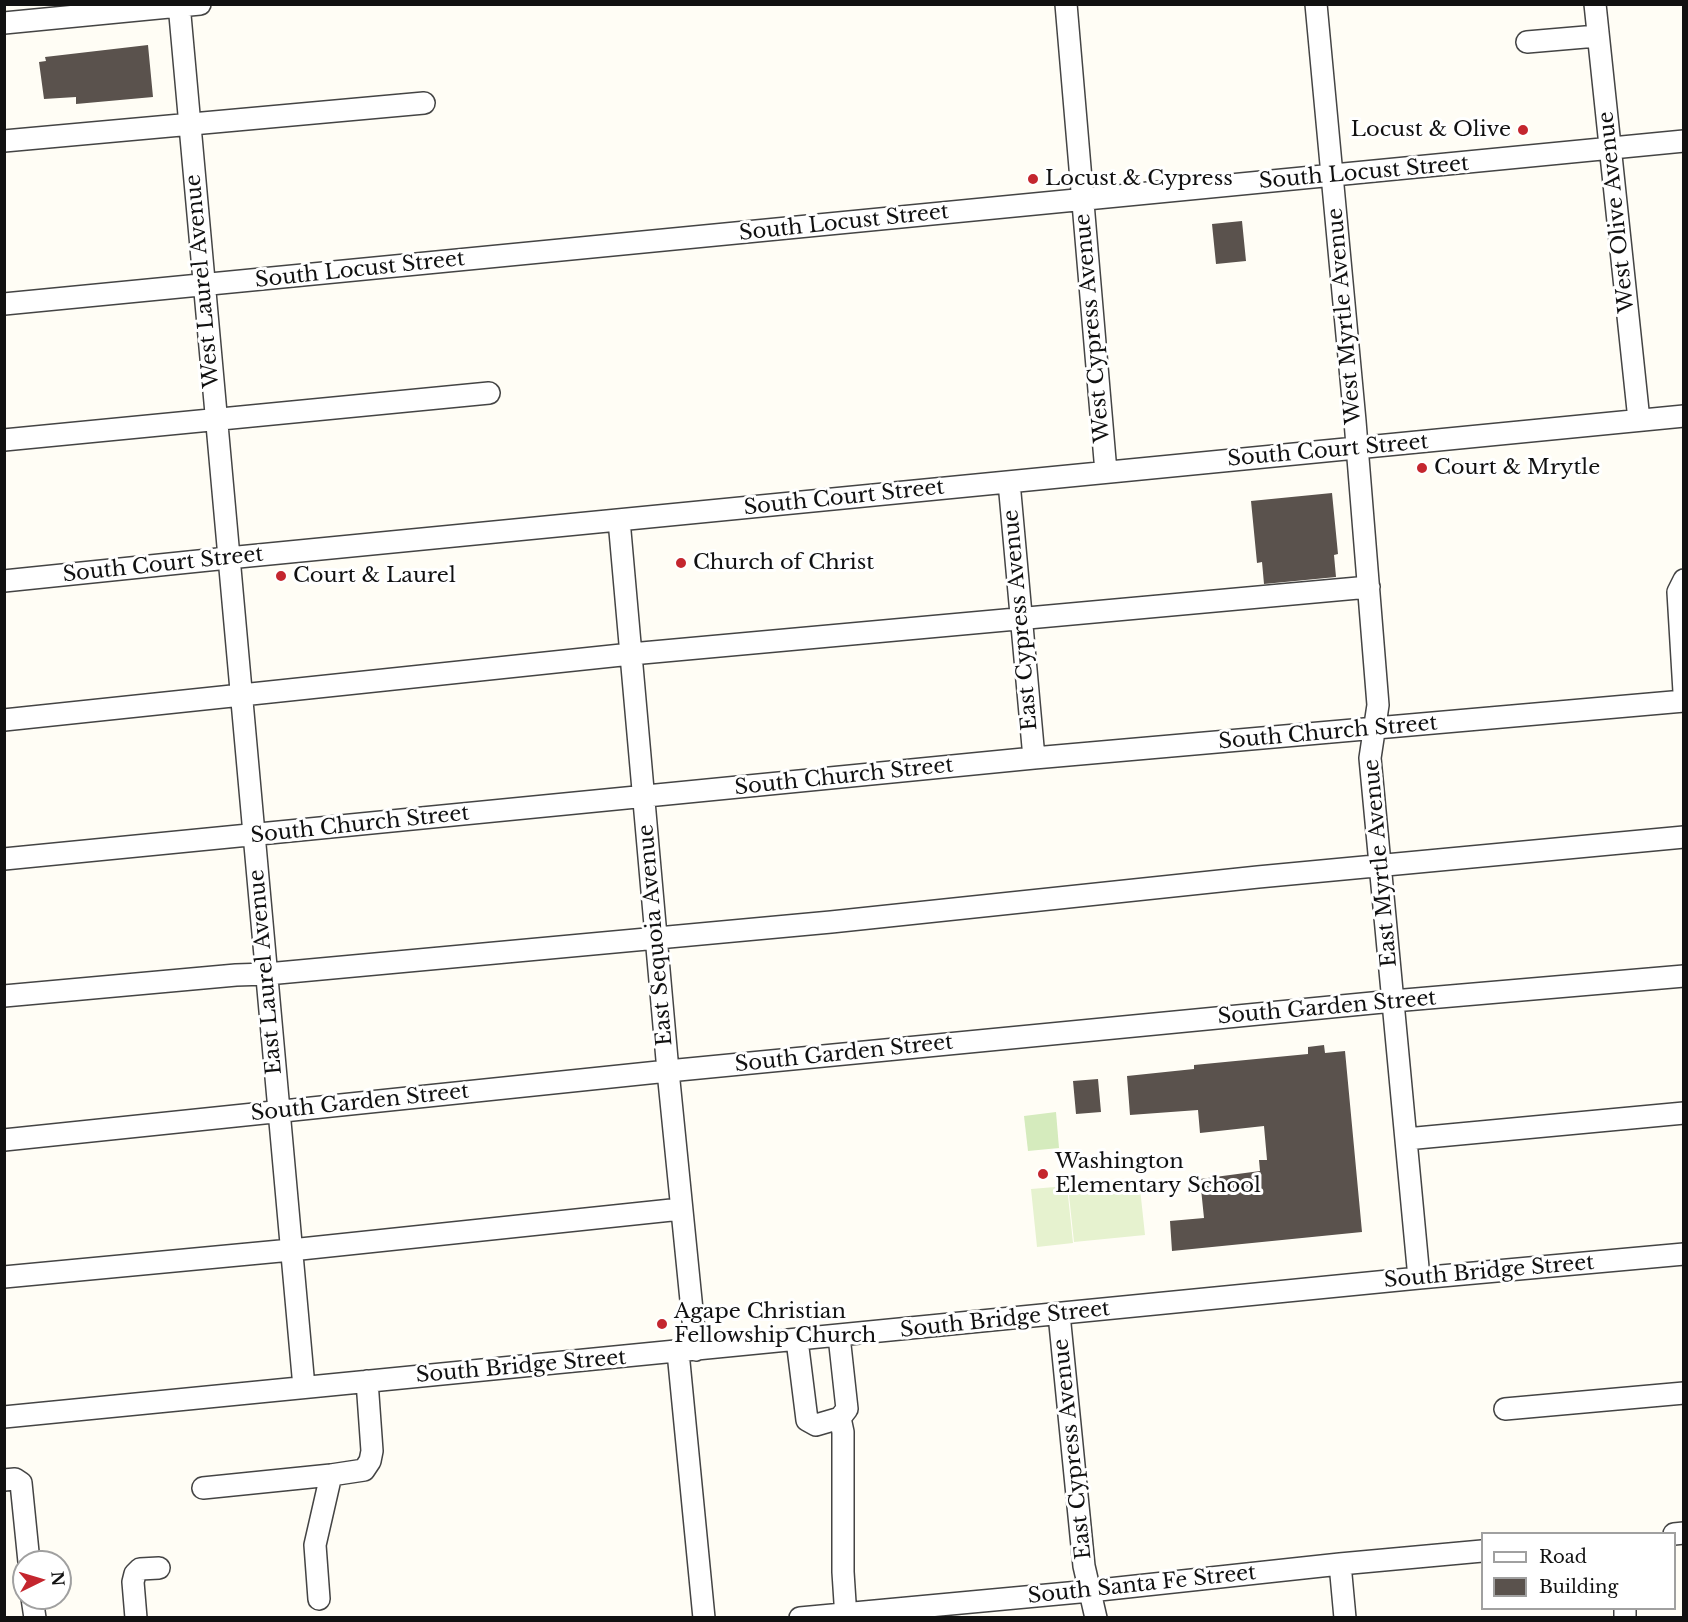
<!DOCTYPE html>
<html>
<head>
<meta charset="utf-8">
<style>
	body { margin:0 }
	#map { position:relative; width:1688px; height:1622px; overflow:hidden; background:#fffdf5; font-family:"Libre Baskerville",serif }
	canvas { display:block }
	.frame { position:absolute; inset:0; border:6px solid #111; pointer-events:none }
	.legend { position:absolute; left:1481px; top:1532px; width:195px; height:78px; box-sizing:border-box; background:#fff; border:2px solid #a0a0a0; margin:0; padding:8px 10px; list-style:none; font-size:18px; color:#111 }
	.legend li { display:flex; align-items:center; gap:12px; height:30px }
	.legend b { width:30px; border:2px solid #a0a0a0 }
	.north { position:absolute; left:12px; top:1550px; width:60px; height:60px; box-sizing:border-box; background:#fff; border:2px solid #a0a0a0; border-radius:50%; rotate:85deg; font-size:16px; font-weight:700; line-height:24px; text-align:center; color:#111 }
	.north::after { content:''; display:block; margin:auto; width:21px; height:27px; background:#c4262e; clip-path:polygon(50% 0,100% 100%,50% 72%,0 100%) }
</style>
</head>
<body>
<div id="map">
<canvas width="1688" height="1622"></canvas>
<div class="frame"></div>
<ul class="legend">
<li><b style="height:8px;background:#fff"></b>Road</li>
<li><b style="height:16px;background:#5a524d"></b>Building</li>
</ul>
<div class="north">N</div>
</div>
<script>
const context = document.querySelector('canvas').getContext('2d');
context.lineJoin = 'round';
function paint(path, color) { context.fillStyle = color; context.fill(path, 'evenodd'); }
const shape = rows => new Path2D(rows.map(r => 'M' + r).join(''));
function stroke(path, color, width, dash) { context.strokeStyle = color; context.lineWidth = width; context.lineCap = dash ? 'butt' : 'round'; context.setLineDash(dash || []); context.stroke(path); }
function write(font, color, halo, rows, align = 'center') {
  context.font = font + ' "Libre Baskerville",serif'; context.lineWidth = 6; context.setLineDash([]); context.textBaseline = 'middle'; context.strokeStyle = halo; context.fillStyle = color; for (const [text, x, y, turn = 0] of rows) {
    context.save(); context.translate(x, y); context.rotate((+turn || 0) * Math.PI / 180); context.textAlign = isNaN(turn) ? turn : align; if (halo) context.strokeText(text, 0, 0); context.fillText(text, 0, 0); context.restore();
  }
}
paint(shape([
	[1056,1112,1059,1148,1028,1151,1024,1116]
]), '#d5ebbd');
paint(shape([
	[1139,1179,1145,1235,1074,1242,1068,1186],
	[1067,1186,1073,1243,1037,1247,1031,1189]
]), '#e6f2cf');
paint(shape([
	[148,45,153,97,76,104,76,97,44,99,39,62,46,61,45,57],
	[1242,221,1246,261,1216,264,1212,224],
	[1332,493,1338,554,1334,555,1336,577,1264,584,1262,562,1257,563,1251,501],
	[1324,1045,1325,1053,1345,1051,1362,1232,1172,1251,1170,1221,1204,1218,1200,1179,1260,1171,1259,1160,1267,1160,1264,1126,1200,1133,1198,1110,1130,1115,1127,1076,1194,1069,1194,1065,1308,1054,1308,1047],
	[1098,1079,1101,1112,1076,1114,1073,1081]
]), '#5a524d');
const minor = shape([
	[179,4,304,1387],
	[1066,4,1106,472],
	[1316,4,1355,421,1378,705,1370,758,1419,1278],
	[1595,4,1639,420],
	[4,23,200,4],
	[1527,42,1597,36],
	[4,141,424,103],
	[4,304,1684,141],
	[4,440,489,393],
	[1009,482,1034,758],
	[619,520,668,1071,696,1350],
	[1684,580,1678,592,1684,692],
	[4,581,228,558,1684,416],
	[4,720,631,654,1369,587],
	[4,859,1034,758,1684,701],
	[4,996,236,975,267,974,831,922,1258,877,1684,837],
	[1406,1139,1684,1113],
	[4,1140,668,1071,1393,1001,1684,976],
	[4,1277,291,1250,681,1209],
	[1059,1314,1084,1566,1096,1618],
	[797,1340,807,1420,816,1425,840,1418,847,1409,839,1336],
	[678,1352,704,1618],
	[1505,1409,1684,1393],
	[4,1417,1419,1278,1684,1254],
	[840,1418,843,1432,843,1572,846,1618],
	[4,1480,15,1479,21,1483,29,1562],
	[203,1488,331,1475,364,1470,370,1461,372,1451,367,1381],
	[1674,1534,1684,1533],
	[1340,1564,1345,1618],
	[32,1598,35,1618],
	[319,1599,315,1545,331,1475],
	[1625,1608,1625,1618],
	[136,1618,133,1582,135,1574,140,1569,159,1568],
	[800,1618,1090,1591,1340,1564,1482,1551]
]);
stroke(minor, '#444', 24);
stroke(minor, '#fff', 21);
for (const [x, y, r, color] of [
	[1523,130,6,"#c4262e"],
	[1033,179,6,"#c4262e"],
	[1422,468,6,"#c4262e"],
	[681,563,6,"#c4262e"],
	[281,576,6,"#c4262e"],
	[1043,1174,6,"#c4262e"],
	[662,1324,6,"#c4262e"]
]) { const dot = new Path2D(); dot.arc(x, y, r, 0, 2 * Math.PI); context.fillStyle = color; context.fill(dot); stroke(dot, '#fff', 2); }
write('21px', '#111', '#fff', [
	["Locust & Olive",1511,130,"right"],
	["Locust & Cypress",1045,179],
	["Court & Mrytle",1434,468],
	["Church of Christ",693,563],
	["Court & Laurel",293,576],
	["Washington",1055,1162],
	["Elementary School",1055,1186],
	["Agape Christian",674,1312],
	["Fellowship Church",674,1336]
], 'left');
write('21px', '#111', '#fff', [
	["South Locust Street",1364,173,-5],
	["West Olive Avenue",1617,212,-96],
	["South Locust Street",844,223,-6],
	["South Locust Street",360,270,-6],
	["West Laurel Avenue",203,281,-95],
	["West Myrtle Avenue",1345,316,-95],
	["West Cypress Avenue",1093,328,-95],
	["South Court Street",1328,451,-5],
	["South Court Street",844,498,-6],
	["South Court Street",163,565,-6],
	["East Cypress Avenue",1021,620,-95],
	["South Church Street",1328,733,-5],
	["South Church Street",844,777,-6],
	["South Church Street",360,825,-6],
	["East Myrtle Avenue",1381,863,-95],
	["East Sequoia Avenue",656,935,-95],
	["East Laurel Avenue",266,972,-95],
	["South Garden Street",1327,1008,-5],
	["South Garden Street",844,1054,-6],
	["South Garden Street",360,1103,-6],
	["South Bridge Street",1489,1272,-5],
	["South Bridge Street",1005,1320,-6],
	["South Bridge Street",521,1367,-5],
	["East Cypress Avenue",1073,1449,-96],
	["South Santa Fe Street",1142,1585,-6]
]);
</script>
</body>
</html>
